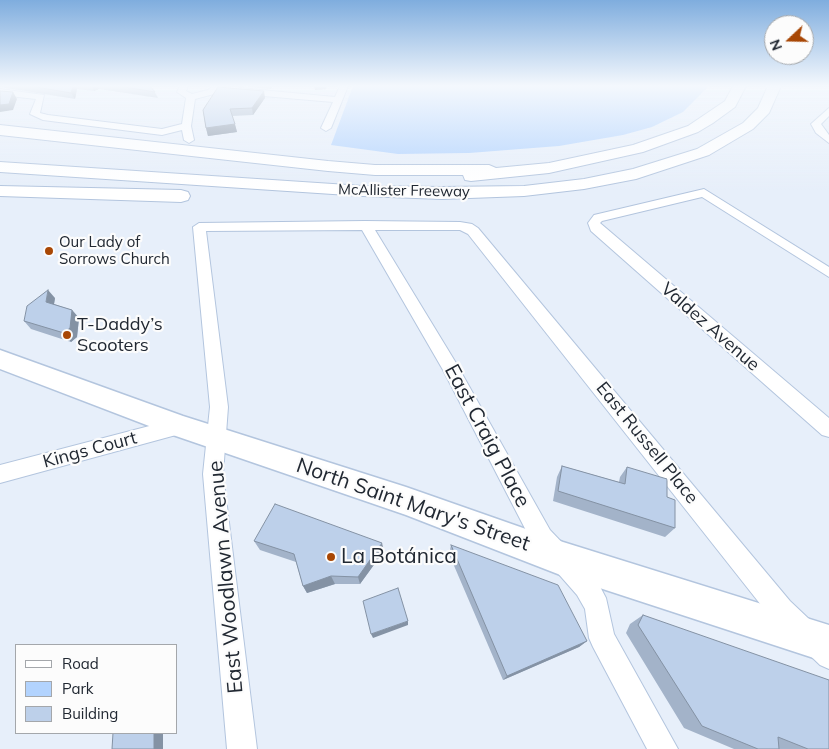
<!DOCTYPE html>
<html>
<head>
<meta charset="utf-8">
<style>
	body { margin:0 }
	#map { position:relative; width:829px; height:749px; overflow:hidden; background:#e7effa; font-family:Mulish,sans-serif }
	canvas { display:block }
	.legend { position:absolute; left:15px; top:644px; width:162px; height:90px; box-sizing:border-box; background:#fcfcfc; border:1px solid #a4a7ab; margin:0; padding:6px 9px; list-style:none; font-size:15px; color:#212832 }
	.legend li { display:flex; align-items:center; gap:10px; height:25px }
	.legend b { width:25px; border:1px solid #a4a7ab }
	.north { position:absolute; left:764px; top:15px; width:50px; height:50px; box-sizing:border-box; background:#fcfcfc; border:1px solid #a4a7ab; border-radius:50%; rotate:249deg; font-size:14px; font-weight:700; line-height:20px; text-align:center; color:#212832 }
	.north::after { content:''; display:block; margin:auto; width:18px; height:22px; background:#a84705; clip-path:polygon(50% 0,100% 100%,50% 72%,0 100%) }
</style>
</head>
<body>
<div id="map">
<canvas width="829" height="749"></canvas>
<ul class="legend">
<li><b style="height:6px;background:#fff"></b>Road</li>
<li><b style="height:14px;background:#b2d3fe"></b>Park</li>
<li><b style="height:14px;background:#bdd0ea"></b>Building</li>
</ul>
<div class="north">N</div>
</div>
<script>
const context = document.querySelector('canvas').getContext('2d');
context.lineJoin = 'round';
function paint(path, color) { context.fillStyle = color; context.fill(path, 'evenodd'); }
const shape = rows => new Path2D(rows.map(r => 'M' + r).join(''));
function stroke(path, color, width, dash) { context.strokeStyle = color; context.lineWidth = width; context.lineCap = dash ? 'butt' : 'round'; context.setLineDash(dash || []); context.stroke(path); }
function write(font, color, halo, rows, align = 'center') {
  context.font = font + ' Mulish,sans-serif'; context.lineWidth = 4.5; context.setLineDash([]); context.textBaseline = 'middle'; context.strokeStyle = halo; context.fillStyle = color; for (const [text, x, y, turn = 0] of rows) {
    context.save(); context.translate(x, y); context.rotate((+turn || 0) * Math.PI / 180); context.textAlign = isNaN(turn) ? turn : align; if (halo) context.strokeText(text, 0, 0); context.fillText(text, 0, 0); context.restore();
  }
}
paint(shape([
	[353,86,709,86,683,112,652,127,623,135,559,146,469,153,398,154,331,145]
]), '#b2d3fe');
const minor = shape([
	[180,86,188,86,186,91,192,94,208,90,213,86,221,86,220,91,214,94,195,99,191,126,194,140,189,143,184,140,182,130,162,135,43,120,30,114,36,99,0,95,0,89,44,95,40,113,48,115,162,129,182,124,186,98,177,92,180,86],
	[340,86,348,86,331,128,326,131,321,128,333,102,240,94,236,91,240,88,335,97,340,86],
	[829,108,829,116,821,124,829,135,829,143,816,133,811,124,829,108],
	[704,189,829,267,829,277,702,197,602,221,600,223,829,418,829,437,822,435,591,231,588,223,594,215,704,189],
	[365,221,460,222,472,224,478,228,790,601,829,638,829,669,820,665,772,619,468,234,460,230,375,230,456,363,550,530,595,577,606,598,614,634,678,749,647,749,593,647,589,638,585,609,577,595,534,546,443,370,362,230,206,231,228,407,223,474,257,749,227,749,203,474,210,407,193,227,199,223,365,221],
	[180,418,187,420,190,426,187,432,0,483,0,465,180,418]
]);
const secondary = shape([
	[0,350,183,416,406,487,563,542,829,625,829,663,563,576,406,515,170,434,0,369,0,350]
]);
const motorway = shape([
	[733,86,746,86,735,107,713,123,698,132,643,152,549,173,471,181,465,180,463,175,375,175,328,171,0,135,0,125,328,161,375,165,489,165,496,168,549,163,633,145,688,126,725,101,733,86],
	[768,86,781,86,769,113,753,129,709,155,636,179,584,189,524,196,442,199,363,196,0,172,0,162,363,186,442,187,524,186,584,179,633,169,697,149,743,123,758,108,768,86],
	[0,186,181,190,188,192,190,196,188,200,181,202,0,196,0,186]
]);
stroke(minor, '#b3c5de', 2);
stroke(secondary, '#b3c5de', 3);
stroke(motorway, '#b3c5de', 2);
paint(minor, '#fff');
paint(secondary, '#fff');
paint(motorway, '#fff');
paint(shape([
	[0,86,150,86,155,92,158,98,99,89,94,91,77,89,75,99,0,87],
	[242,86,273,86,271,89],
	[265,98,253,115,232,116,237,132,208,136,206,128,203,110],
	[55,298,54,304,72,310,79,318,77,337,71,342,31,329,24,321],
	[562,466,619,482,620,477,627,467,667,497,675,528,665,537,553,501,557,477],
	[254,541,384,551,360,584,335,584,307,593,303,586,296,562,260,550],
	[451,545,587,641,579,647,503,680,449,554],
	[643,615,829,749,734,749,684,728,626,633,630,624]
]), '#a3b3c9');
paint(shape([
	[73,86,75,86,77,89,75,99,71,93],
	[92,86,98,86,99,89,94,91],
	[314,86,327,86,326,89,315,90],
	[264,91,265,98,253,115,252,108],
	[13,92,17,99,13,110,0,112,0,105],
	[235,124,237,132,208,136,206,128],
	[48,290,55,298,53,310,46,302],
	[72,310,79,318,77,337,71,342,64,333],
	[382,543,384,551,360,584,358,577],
	[331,576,335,584,307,593,303,586],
	[408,621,408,625,373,638,371,634],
	[587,641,579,647,503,680,507,676],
	[154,733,163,733,163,749,154,749]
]), '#8492a4');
const building = shape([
	[30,86,73,86,71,93,30,86],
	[118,86,150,86,155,92,118,86],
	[218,87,264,91,252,108,230,109,235,124,206,128,203,110,218,87],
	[0,91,13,92,9,104,0,105,0,91],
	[48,290,46,302,72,310,70,328,64,333,24,321,27,306,48,290],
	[562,466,625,484,627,467,667,479,667,497,675,500,675,528,558,491,562,466],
	[275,504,382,543,358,577,331,576,303,586,294,554,254,541,275,504],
	[451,545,558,585,587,641,507,676,451,545],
	[398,588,408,621,371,634,363,601,398,588],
	[643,615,829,680,829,749,808,749,778,737,779,749,758,749,702,726,638,625,643,615],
	[113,733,154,733,154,749,112,749,113,733]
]);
paint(building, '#bdd0ea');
stroke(building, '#8492a4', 1);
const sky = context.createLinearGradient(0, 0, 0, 191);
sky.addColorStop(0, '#7fadde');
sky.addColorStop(0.45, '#f4f8fd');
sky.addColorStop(1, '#f4f8fd00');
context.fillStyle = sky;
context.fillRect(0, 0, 829, 191);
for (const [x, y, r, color] of [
	[49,251,5,"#a84705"],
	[67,335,5,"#a84705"],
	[331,557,5,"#a84705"]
]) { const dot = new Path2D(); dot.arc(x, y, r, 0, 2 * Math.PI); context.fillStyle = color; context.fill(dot); stroke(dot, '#fcfcfc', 2); }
write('15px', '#212832', '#fcfcfc', [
	["McAllister Freeway",404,191,1]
]);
write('15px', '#212832', '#fcfcfc', [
	["Our Lady of",59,242],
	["Sorrows Church",59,259]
], 'left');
write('18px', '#212832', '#fcfcfc', [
	["T-Daddy’s",77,325],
	["Scooters",77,346]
], 'left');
write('18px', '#212832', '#fcfcfc', [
	["Valdez Avenue",710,327,41],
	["East Russell Place",647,443,51],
	["Kings Court",90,450,-15]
]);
write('21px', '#212832', '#fcfcfc', [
	["East Craig Place",487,436,62],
	["North Saint Mary's Street",413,505,19],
	["East Woodlawn Avenue",226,577,-95]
]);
write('21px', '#212832', '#fcfcfc', [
	["La Botánica",341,557]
], 'left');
</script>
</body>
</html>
